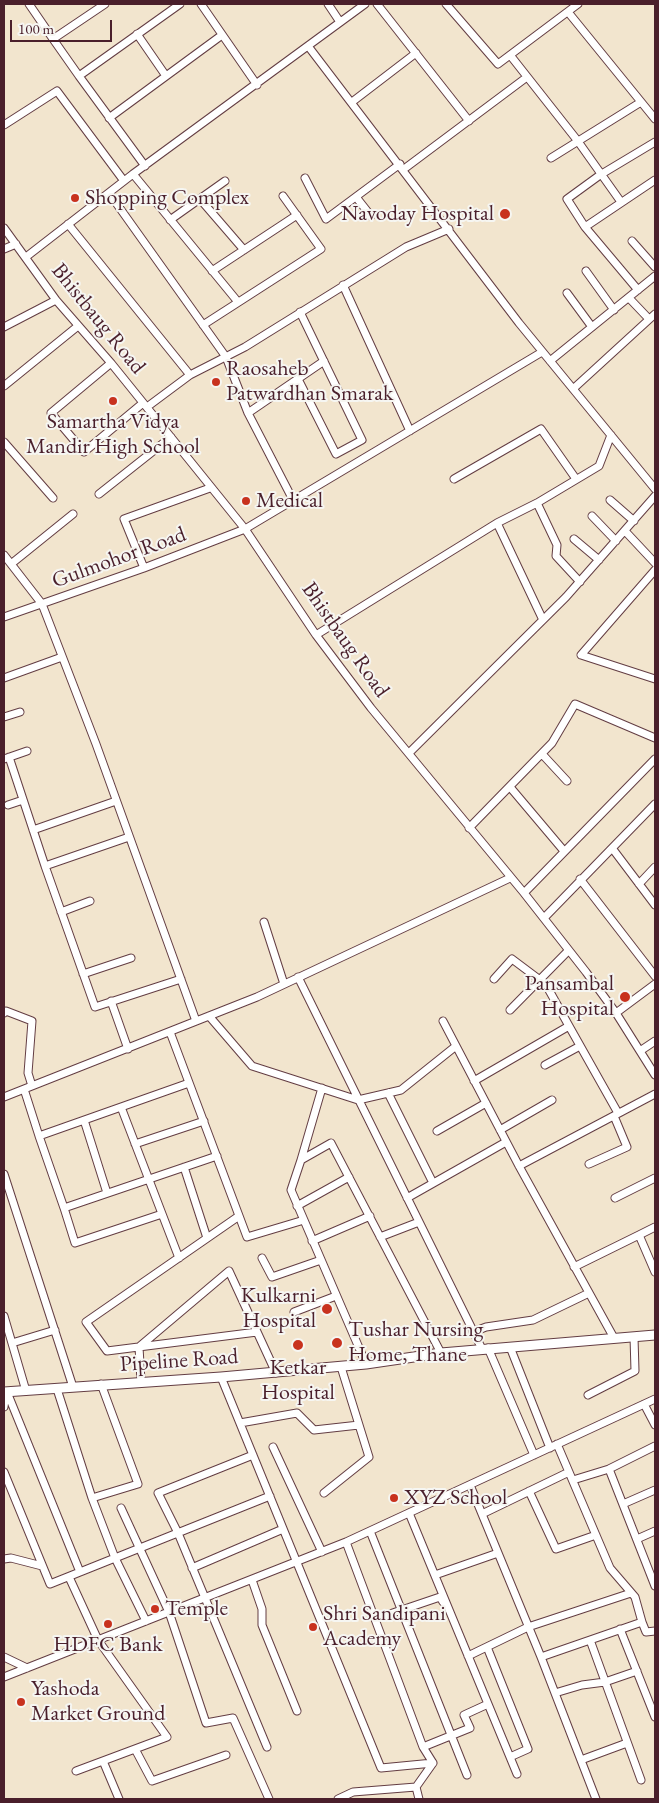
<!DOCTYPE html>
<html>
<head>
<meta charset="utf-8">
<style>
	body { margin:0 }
	#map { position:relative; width:659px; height:1803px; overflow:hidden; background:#f2e5ce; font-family:"EB Garamond",serif }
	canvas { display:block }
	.frame { position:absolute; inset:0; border:5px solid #4a1f2b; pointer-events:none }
	.scale { position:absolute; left:10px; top:20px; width:102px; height:22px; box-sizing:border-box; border:2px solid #4a1f2b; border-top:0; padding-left:6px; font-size:15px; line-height:18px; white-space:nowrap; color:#4a1f2b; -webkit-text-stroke:4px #f6f6f2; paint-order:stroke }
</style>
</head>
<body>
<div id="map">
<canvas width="659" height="1803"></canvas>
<div class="frame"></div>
<div class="scale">100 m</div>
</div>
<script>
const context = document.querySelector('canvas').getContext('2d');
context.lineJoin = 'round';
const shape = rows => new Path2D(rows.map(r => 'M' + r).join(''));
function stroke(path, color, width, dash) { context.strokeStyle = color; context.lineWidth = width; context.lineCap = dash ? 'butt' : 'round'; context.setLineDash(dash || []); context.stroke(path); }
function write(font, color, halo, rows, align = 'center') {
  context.font = font + ' "EB Garamond",serif'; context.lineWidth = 4; context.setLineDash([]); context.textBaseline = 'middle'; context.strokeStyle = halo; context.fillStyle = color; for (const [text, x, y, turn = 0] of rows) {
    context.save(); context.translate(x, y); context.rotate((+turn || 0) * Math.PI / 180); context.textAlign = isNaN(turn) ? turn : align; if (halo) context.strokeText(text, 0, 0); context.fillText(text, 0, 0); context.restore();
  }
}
const minor = shape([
	[29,4,53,39,105,4],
	[201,4,257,85],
	[328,4,340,22],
	[377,4,469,121],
	[446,4,498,64,578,4],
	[568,12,655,119],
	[137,34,166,76],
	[53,39,79,76],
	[308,46,519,323,655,489],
	[510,55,577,140,621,202],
	[352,102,416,53],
	[109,118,222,35],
	[4,125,57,91,124,181],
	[551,158,641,102],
	[145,166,79,76,180,4],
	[404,169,527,77],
	[133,174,238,302],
	[305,178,326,219,400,164],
	[109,193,226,357,248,413,293,500],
	[356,197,371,216],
	[200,199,244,250],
	[170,220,225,181],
	[68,224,190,375,147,407],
	[585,227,567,199,600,175,655,142],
	[4,228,56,300,111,363,245,529,316,635,371,708,524,893,586,972,616,1013,655,1075],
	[632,241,655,267],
	[4,249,16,244],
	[26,257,133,174,365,4],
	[212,271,297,215],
	[586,271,614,310],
	[343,285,410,431],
	[638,290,585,227,655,180],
	[567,293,592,327],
	[629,298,649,319],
	[203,325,321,249,283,196],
	[4,327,56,300],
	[550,361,655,276],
	[111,363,51,413,84,452,143,403],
	[190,375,245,347,406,247,449,229],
	[298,379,336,454,362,440,300,312],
	[4,386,78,326],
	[573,389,655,314],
	[248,413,324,361],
	[4,442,53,498],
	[454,479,541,429,576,479],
	[99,494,171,437],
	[610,500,634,521],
	[537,503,557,545,556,556,580,582],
	[592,516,616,541],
	[625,531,655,563],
	[574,539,599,560],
	[4,555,42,604,96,744,196,1021],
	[11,564,73,514],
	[144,568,124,519,210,488],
	[655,570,581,655,655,679],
	[4,617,144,568,245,529,542,352],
	[543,620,497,523,537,503,599,466,611,435],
	[316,635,497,523],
	[4,678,62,657],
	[4,717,20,712],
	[409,753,566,597,655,496],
	[542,754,567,781],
	[9,757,45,866,129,837],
	[4,759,27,751],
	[510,787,564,851],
	[8,805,23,800],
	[469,828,552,743,575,704,655,738],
	[33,830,116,801],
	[612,848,655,905],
	[45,866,95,1007,181,979],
	[580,879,655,976],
	[639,884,655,867],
	[524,893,655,759],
	[61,912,90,901],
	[544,918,655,804],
	[264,922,284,984],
	[83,974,131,958],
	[298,977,482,1349],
	[494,979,512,959,548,986],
	[545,983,569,1026],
	[111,1001,128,1049],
	[510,1010,568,951],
	[4,1013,6,1011,32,1021,28,1073,32,1086],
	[616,1013,655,984],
	[209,1016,252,1066,358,1100,401,1090,456,1046],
	[443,1021,519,1166,614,1338],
	[170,1032,247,1237,304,1220],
	[640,1051,655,1041],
	[545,1065,580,1046],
	[474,1081,569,1026,618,1113],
	[24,1089,39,1136,189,1083],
	[388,1093,433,1183],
	[4,1097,257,997,510,878],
	[121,1107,179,1258],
	[84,1120,107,1193],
	[500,1130,552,1100],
	[437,1131,486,1103],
	[39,1136,64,1208,217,1156],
	[135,1144,204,1121],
	[301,1160,322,1088],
	[589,1164,627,1147,614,1116],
	[519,1166,655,1094],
	[184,1167,207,1238],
	[4,1174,73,1387],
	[407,1198,506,1142],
	[615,1198,655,1178],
	[297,1206,349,1177],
	[64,1208,75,1243,162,1214],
	[239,1216,86,1322,107,1351,257,1332],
	[655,1227,639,1235,655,1272],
	[380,1237,419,1222],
	[312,1241,370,1216],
	[262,1258,272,1277,321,1260],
	[574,1267,639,1235],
	[294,1312,336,1296],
	[4,1316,26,1391],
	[473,1332,486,1327,533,1320,589,1293],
	[12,1343,55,1330],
	[510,1347,550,1448],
	[488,1348,534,1455],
	[366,1364,291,1190,301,1160,331,1143,441,1353],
	[221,1377,381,1768,433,1763],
	[141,1381,139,1347,229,1271,276,1373],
	[101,1384,138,1484,92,1498,115,1558,146,1621],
	[57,1389,92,1498],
	[7,1392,80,1572],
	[588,1395,635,1371,634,1337],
	[644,1404,655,1425],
	[4,1407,6,1393],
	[240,1423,297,1413,314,1430,359,1425],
	[557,1444,610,1568,635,1597,642,1622],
	[273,1447,322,1552],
	[253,1455,158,1493,178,1533,267,1747],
	[609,1469,655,1586],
	[4,1472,50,1584,270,1496],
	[573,1480,609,1469,655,1446],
	[470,1485,541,1657,596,1799],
	[529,1491,556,1549,596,1535],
	[324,1493,369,1457,341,1367],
	[623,1504,655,1490],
	[121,1508,169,1612,206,1723,233,1718,269,1799],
	[409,1513,517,1774],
	[482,1514,569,1472],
	[370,1531,467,1775],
	[637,1539,655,1531],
	[346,1542,423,1747],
	[4,1559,11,1558,42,1566],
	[192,1568,283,1529],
	[435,1575,498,1553],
	[69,1577,98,1640,167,1737,76,1771],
	[252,1580,262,1609,262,1625,297,1711],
	[375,1619,440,1597,443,1602],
	[620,1629,655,1717],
	[590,1640,641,1780],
	[487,1647,528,1749,510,1757],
	[468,1656,528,1627,631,1593],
	[4,1657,27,1668],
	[541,1657,642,1622,646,1632,655,1631],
	[4,1677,346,1542,655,1399],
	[555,1693,582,1685,605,1682,637,1671],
	[135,1749,152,1781,226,1755],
	[581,1760,627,1743],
	[103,1761,119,1799],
	[416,1787,419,1799],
	[338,1799,353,1792,416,1787,433,1763,423,1747,470,1728,464,1715,488,1704]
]);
const major = shape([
	[4,1392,221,1377,366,1364,441,1353,655,1335]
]);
stroke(minor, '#633d43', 9);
stroke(major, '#633d43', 11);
stroke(minor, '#fff', 7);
stroke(major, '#fff', 9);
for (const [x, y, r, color] of [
	[75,198,5,"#c8321e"],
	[505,214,6,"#c8321e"],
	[216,382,5,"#c8321e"],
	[113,401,5,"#c8321e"],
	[246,501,5,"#c8321e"],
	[625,997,6,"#c8321e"],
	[327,1309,6,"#c8321e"],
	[337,1343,6,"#c8321e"],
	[298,1345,6,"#c8321e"],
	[394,1498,5,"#c8321e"],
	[155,1609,5,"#c8321e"],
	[108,1624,5,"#c8321e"],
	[313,1627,5,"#c8321e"],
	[21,1702,5,"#c8321e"]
]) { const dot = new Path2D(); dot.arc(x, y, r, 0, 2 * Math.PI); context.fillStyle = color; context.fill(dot); stroke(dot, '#f6f6f2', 2); }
write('22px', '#4a1f2b', '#f6f6f2', [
	["Shopping Complex",85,198],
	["Navoday Hospital",494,214,"right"],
	["Raosaheb",226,369],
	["Patwardhan Smarak",226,394],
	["Samartha Vidya",113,422,"center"],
	["Mandir High School",113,447,"center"],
	["Medical",256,501],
	["Pansambal",614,984,"right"],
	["Hospital",614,1009,"right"],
	["Kulkarni",316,1296,"right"],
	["Hospital",316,1321,"right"],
	["Tushar Nursing",348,1330],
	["Home, Thane",348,1355],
	["Ketkar",298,1368,"center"],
	["Hospital",298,1393,"center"],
	["XYZ School",404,1498],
	["Temple",165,1609],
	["Shri Sandipani",323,1614],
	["Academy",323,1639],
	["HDFC Bank",108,1645,"center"],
	["Yashoda",31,1689],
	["Market Ground",31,1714]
], 'left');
write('22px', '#4a1f2b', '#f6f6f2', [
	["Bhistbaug Road",98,319,51],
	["Gulmohor Road",119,558,-20],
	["Bhistbaug Road",345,640,55],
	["Pipeline Road",179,1361,-4]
]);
</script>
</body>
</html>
